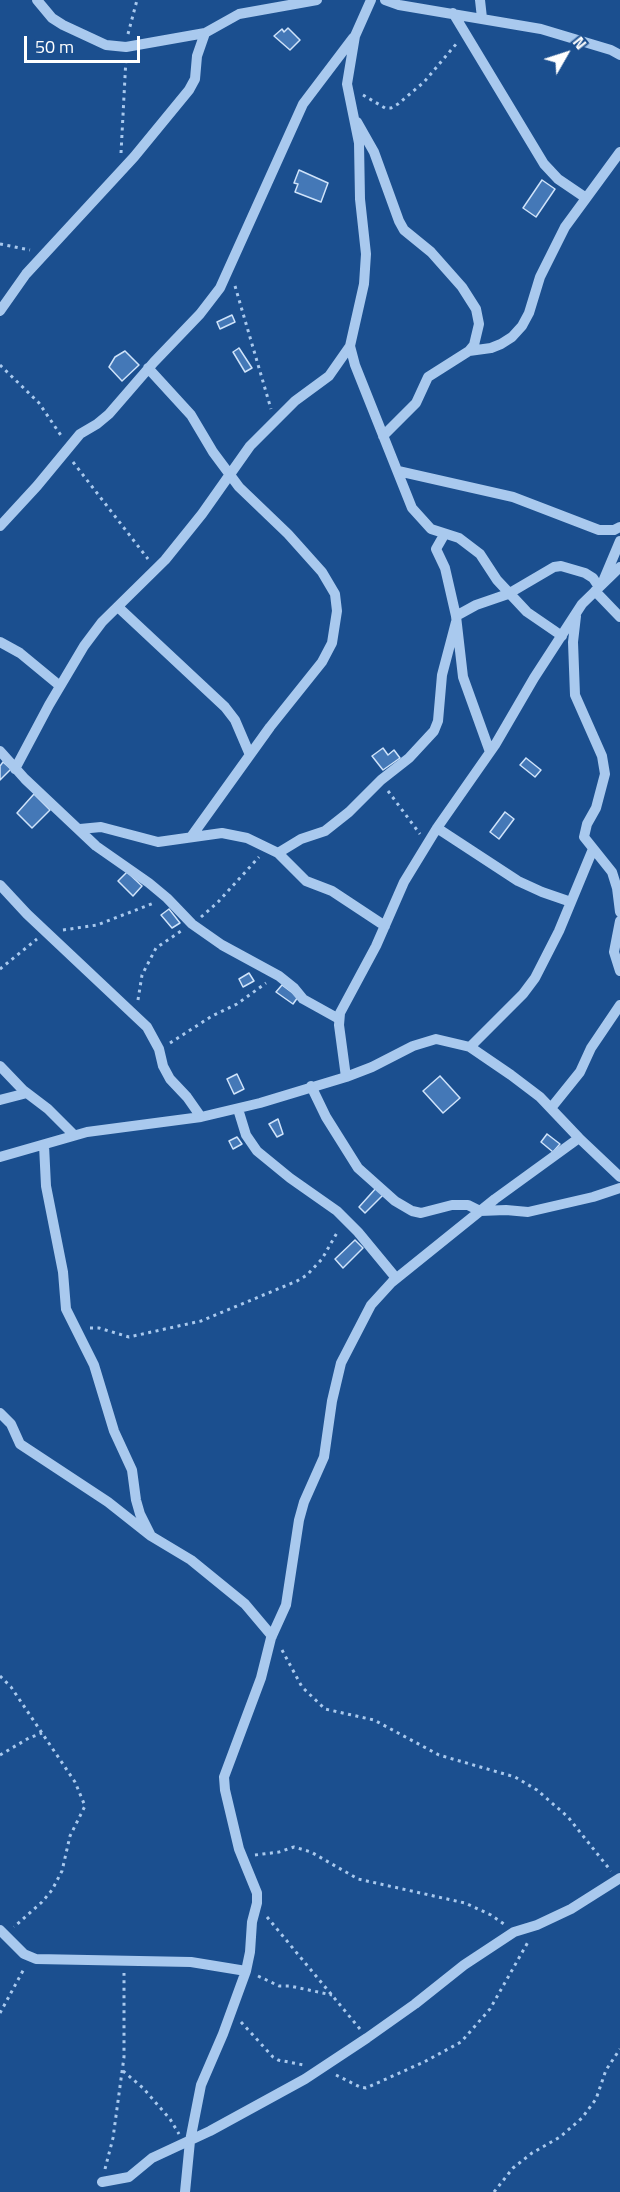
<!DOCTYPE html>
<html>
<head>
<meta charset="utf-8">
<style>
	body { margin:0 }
	#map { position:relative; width:620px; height:2192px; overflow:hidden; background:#1b4f8f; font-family:"Titillium Web",sans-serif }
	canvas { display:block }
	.north { position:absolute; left:536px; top:24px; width:60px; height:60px; -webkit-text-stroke:4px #1b4f8f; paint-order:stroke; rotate:51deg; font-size:16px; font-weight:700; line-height:24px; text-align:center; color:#fff }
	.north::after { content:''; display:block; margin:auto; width:21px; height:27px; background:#fff; clip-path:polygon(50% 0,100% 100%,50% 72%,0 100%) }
	.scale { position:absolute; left:24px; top:36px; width:116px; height:27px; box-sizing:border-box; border:3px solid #fff; border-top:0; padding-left:8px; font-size:18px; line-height:21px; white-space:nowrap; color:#fff; -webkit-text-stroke:4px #1b4f8f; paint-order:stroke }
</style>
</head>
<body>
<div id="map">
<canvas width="620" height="2192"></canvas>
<div class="north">N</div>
<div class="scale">50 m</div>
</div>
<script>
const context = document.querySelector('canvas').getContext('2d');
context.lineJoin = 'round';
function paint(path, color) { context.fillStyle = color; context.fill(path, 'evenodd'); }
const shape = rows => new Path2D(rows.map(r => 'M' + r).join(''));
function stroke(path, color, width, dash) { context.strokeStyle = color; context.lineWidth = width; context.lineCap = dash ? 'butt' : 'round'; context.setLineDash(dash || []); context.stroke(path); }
const building = shape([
	[288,28,300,40,290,50,274,36,282,29,284,32,288,28],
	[299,170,328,183,321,202,295,192,298,184,294,183,299,170],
	[542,180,555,189,536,217,523,208,542,180],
	[232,315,235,322,220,329,217,322,232,315],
	[239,348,252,368,245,372,233,352,239,348],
	[125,351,139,365,122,381,109,367,115,357,125,351],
	[383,748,388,755,394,750,400,758,383,770,372,756,383,748],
	[526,758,541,770,535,777,520,765,526,758],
	[3,762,11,769,0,780,0,766,3,762],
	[34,794,50,810,32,828,17,813,34,794],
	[505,812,514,819,499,839,490,832,505,812],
	[127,872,142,886,133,896,118,881,127,872],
	[169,909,180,923,172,928,161,915,169,909],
	[249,973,254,981,243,987,239,979,249,973],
	[282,985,298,997,293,1004,276,992,282,985],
	[237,1074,244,1089,234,1094,227,1079,237,1074],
	[440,1076,460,1098,443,1113,423,1091,440,1076],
	[278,1119,283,1134,277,1137,269,1124,278,1119],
	[547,1134,560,1144,553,1152,541,1142,547,1134],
	[237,1137,242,1144,233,1149,229,1141,237,1137],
	[377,1187,384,1194,365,1213,359,1207,377,1187],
	[355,1240,363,1248,343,1268,335,1259,355,1240]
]);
paint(building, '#4478b7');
stroke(building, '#cfe3fa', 1.5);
stroke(shape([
	[128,34,137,0],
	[363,95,385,108,391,108,398,104,424,82,457,43],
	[121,153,126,58],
	[0,244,30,250],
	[235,286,271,409],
	[0,365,39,403,62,437],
	[73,462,148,559],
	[388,791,420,834],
	[201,917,218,902,259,857],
	[63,930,97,925,154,903],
	[0,969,37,939],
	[138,1000,142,975,156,948,181,931],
	[170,1043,212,1016,237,1004,266,983],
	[90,1328,99,1328,129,1337,201,1321,297,1281,307,1275,322,1259,338,1231],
	[282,1650,302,1687,325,1709,374,1720,439,1755,515,1777,537,1790,568,1817,611,1871],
	[0,1676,11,1687,75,1782,85,1806,70,1836,62,1871,52,1890,42,1902,14,1927],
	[0,1755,29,1738,42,1733],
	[255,1855,279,1852,294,1847,311,1852,358,1879,465,1903,491,1915,504,1924],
	[267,1917,360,2029],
	[258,1976,279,1986,290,1986,332,1995],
	[0,2013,25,1967],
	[241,2022,273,2057,278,2060,304,2065],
	[123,2071,143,2088,170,2119,179,2134],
	[336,2075,360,2087,366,2088,424,2062,461,2042,490,2009,528,1942],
	[105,2169,113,2138,124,2057,124,1973],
	[494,2192,513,2168,532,2153,560,2137,582,2118,596,2099,606,2070,620,2049]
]), '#a9c9ee', 3, [3, 4.5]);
stroke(shape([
	[37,0,52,18,63,25,106,45,126,47,205,33,239,14,317,0],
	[371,0,355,36,347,84,359,143,360,199,366,254,364,284,350,346,355,365,412,508,431,529,459,538,480,554,497,580,527,612,562,636],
	[385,0,399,5,541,29,611,50,620,55],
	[480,0,482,18],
	[453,13,544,164,558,179,586,198],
	[357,122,374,152,399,221,404,230,431,252,462,287,476,309,479,324,474,345,469,351,428,377,416,403,383,436],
	[0,311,26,274,134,157,189,90,195,79,197,56,205,33],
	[469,351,491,348,501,344,512,337,522,326,529,313,540,277,565,227,620,152],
	[148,368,191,415,213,452,239,487,288,534,322,572,335,594,337,611,332,643,322,662,270,727,191,837],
	[398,471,513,497,599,530,614,530,620,527],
	[0,526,37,486,80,434,97,424,109,414,154,362,200,314,220,288,303,104,353,38],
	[444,535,436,549,445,568,456,616,463,677,490,752],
	[604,579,620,541],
	[595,591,620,617],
	[118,607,225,707,235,720,250,755],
	[456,616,476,605,508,594,554,567,561,566,585,573,593,578,599,587],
	[576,616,573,642,575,695,602,756,605,774,596,808,587,824,584,837,612,872,617,888,620,912],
	[0,642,20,653,60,686],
	[0,751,25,779,96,846,149,883,167,898,192,924,222,945,279,976,294,988,303,999,339,1019],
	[15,769,49,705,84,646,102,622,165,560,202,514,250,446,295,401,329,376,350,346],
	[437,828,518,881,542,892,571,902],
	[80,829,101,827,158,842,222,833,247,838,278,853,306,881,332,891,385,926],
	[278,853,301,839,325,831,349,812,381,780,409,758,434,731,438,721,442,675,456,622],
	[0,885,27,914,147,1027,159,1049,163,1066,170,1079,187,1097,201,1117],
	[620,921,614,952,620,971],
	[470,1047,523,994,535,978,559,931,593,849],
	[0,1066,23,1090,48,1109,74,1135],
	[346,1077,339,1025,340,1013,376,946,404,882,437,828,495,745,534,678,582,604,620,567],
	[311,1086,326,1117,358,1168,395,1201,412,1211,421,1213,452,1205,468,1205,480,1211,506,1210,528,1212,593,1197,620,1188],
	[0,1100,27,1093],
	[551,1108,580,1072,591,1048,620,1005],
	[238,1109,246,1135,257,1151,290,1178,337,1211,358,1232,396,1278],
	[44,1145,46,1186,63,1272,66,1309,94,1365,114,1431,132,1470,136,1500,140,1514,151,1536],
	[0,1157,87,1132,201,1117,260,1103,346,1077,372,1067,413,1046,436,1039,470,1047,511,1075,540,1097,579,1138,620,1177],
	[0,1413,11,1424,20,1444,108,1502,151,1536,191,1560,245,1604,272,1636],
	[0,1930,24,1954,36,1959,191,1962,246,1971],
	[102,2182,129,2177,152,2158,210,2131,305,2079,367,2038,415,2004,464,1965,514,1932,537,1925,571,1909,620,1878],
	[185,2192,190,2141,201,2085,223,2034,246,1971,250,1952,252,1922,257,1903,257,1893,239,1849,225,1790,224,1777,261,1678,271,1638,286,1605,299,1520,304,1502,324,1457,332,1401,341,1363,371,1305,392,1282,495,1199,579,1138]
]), '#a9c9ee', 10);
</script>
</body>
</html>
